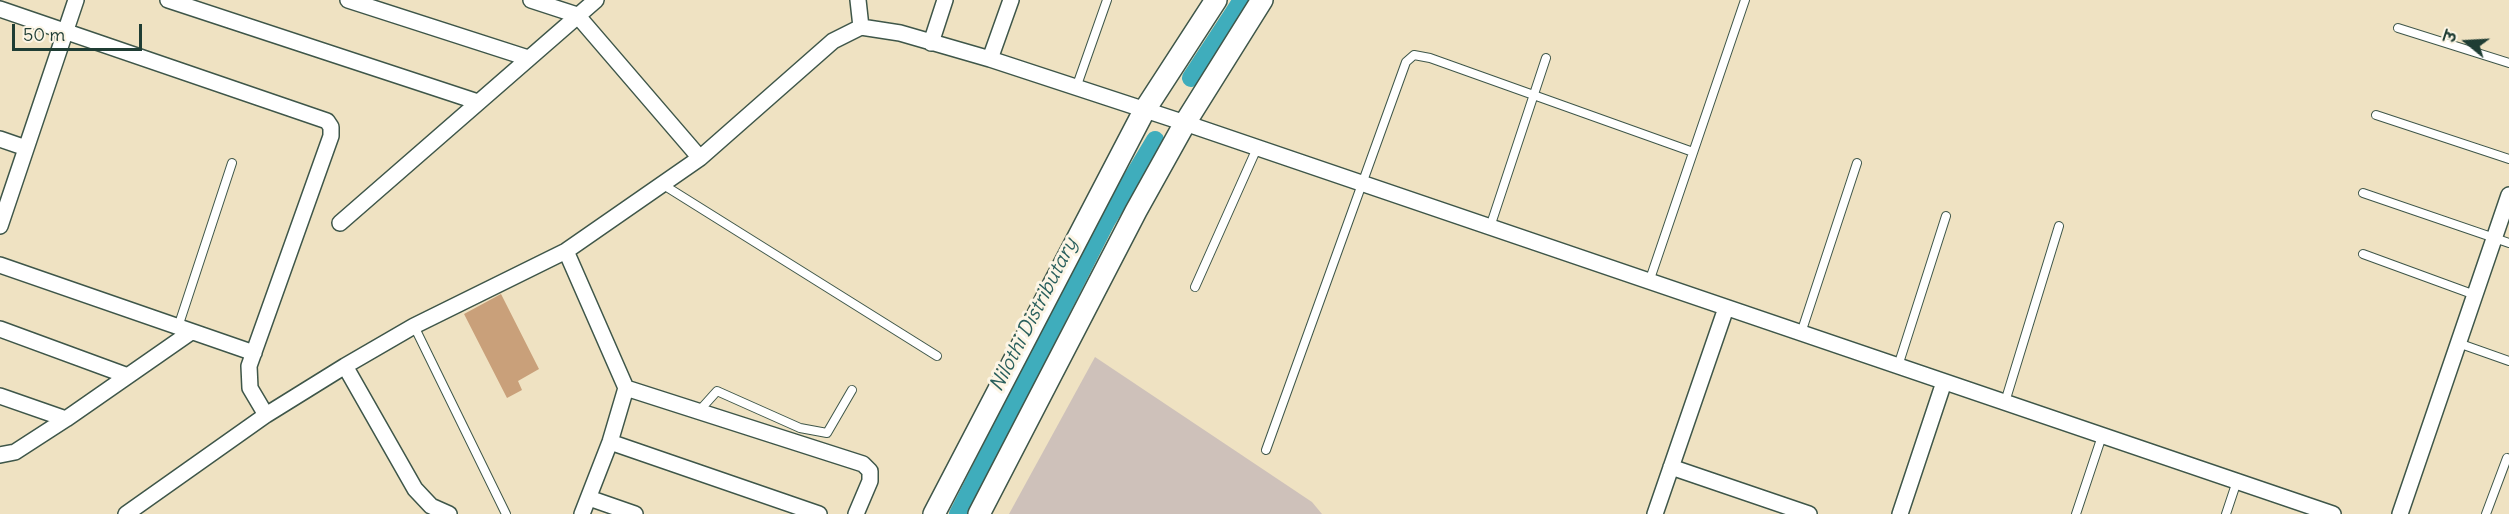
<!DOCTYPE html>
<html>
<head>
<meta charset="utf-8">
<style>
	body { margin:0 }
	#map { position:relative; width:2509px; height:514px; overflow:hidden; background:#efe2c2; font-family:Delius,"Playpen Sans Deva",sans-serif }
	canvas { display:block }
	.north { position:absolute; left:2437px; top:12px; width:60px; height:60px; -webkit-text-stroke:4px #fcf5e5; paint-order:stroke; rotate:288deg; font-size:16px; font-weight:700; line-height:24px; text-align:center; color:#1f3d34 }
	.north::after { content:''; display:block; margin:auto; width:21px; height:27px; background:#1f3d34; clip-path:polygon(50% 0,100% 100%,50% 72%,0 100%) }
	.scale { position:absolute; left:12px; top:24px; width:130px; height:27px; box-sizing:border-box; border:3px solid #1f3d34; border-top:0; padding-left:8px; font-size:18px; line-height:21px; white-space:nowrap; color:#1f3d34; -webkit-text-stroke:4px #fcf5e5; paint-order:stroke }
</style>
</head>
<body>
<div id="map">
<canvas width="2509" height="514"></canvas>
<div class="north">उ</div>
<div class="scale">50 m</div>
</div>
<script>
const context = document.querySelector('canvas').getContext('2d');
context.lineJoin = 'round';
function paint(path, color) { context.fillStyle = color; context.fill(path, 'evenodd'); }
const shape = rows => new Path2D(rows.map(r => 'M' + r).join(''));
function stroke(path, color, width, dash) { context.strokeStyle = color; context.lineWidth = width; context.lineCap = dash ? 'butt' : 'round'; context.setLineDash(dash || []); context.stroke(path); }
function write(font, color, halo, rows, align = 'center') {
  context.font = font + ' Delius,sans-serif'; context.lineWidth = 6; context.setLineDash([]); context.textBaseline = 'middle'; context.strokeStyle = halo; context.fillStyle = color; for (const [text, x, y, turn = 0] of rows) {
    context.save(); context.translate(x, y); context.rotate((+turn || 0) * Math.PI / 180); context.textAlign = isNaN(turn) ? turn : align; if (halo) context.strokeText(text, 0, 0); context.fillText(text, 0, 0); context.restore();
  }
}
paint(shape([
	[1095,357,1312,502,1322,514,1009,514]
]), '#cec1ba');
stroke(shape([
	[1191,78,1242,0],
	[958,514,1106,222,1155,140]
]), '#3fadbc', 18);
paint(shape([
	[501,294,539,369,518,381,522,390,507,398,464,314]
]), '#c9a07a');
const lane = shape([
	[2398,28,2509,63],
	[1076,88,1107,0],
	[2376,115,2509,159],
	[662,184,937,356],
	[2363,193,2509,243],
	[1490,227,1546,58],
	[2363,254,2475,295],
	[1649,282,1745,0],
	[1195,287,1257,148],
	[414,326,506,514],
	[178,327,232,163],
	[1801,333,1857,163],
	[2458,343,2509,361],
	[1898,366,1946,216],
	[2005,402,2059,226],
	[699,411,717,391,800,428,827,433,852,390],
	[1266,450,1406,62,1414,55,1430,58,1693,152],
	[2076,514,2102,436],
	[2226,514,2237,481],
	[2486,514,2507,458]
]);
const street = shape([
	[168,0,478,102],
	[348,0,528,58],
	[531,0,577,15,700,158],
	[858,0,861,27],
	[0,9,327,121,331,127,331,136,249,366,250,388,266,415],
	[931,43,945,0],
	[990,59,1011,0],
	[0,139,26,148],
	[340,223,596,0],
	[0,226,76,0],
	[566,251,626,388,863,464,870,471,870,481,856,514],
	[0,265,254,353],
	[0,329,128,376],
	[345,366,415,489,431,506,449,514],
	[0,396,66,419],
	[610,442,819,514],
	[0,455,15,452,66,419,191,332],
	[1671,467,1809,514],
	[589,498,635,514],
	[126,514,266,415,345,366,414,326,566,251,700,158,833,41,861,27,900,33,990,59,1185,123,2333,514],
	[582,514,610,442,626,388],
	[1655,514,1726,308],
	[1900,514,1944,382],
	[2400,514,2509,195]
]);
const secondary = shape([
	[934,514,1144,111,1216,0],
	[979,514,1136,211,1185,123,1262,0]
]);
stroke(lane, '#3e5649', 10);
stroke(street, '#3e5649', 18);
stroke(secondary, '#3e5649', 24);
stroke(lane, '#fff', 8);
stroke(street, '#fff', 15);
stroke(secondary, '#fff', 21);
write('italic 20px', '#295f5d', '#fcf5e5', [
	["Nilothi Distributary",1034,315,-63]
]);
</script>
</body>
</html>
